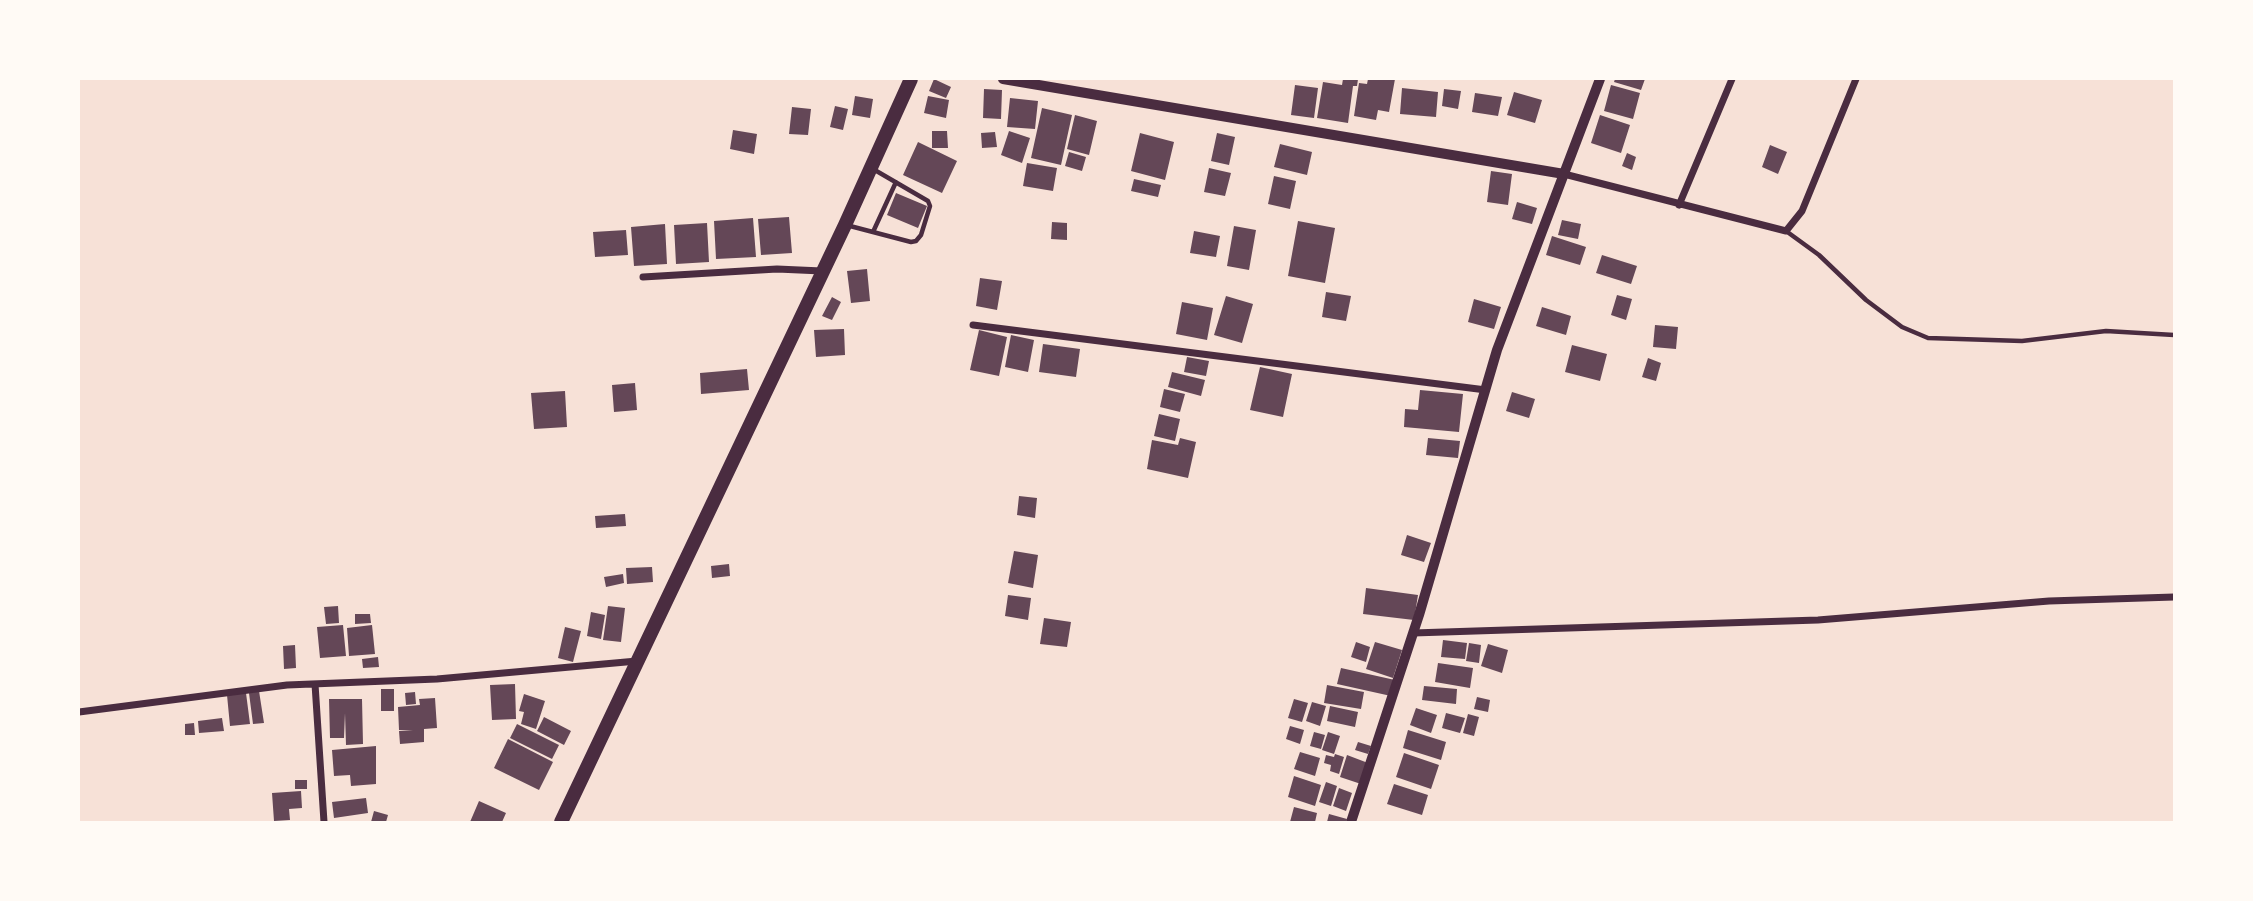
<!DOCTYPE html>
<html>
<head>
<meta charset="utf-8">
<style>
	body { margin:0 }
	#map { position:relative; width:2253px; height:901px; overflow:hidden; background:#f7e1d7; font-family:Literata,serif }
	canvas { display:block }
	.frame { position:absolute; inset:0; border:80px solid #fffaf5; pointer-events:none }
</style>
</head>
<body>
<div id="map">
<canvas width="2253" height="901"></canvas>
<div class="frame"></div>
</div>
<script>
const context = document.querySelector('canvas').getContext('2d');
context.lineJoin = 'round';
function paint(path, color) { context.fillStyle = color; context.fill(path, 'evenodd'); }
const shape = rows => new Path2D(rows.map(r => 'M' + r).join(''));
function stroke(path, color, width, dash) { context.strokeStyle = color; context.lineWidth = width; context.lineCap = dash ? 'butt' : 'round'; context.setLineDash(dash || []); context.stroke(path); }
paint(shape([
	[934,79,951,87,946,98,929,91],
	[1343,79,1358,79,1357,86,1353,86,1348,123,1317,118,1323,82,1342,85],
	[1368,79,1395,79,1389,112,1378,110,1376,120,1354,116,1359,83,1367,84],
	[1615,79,1645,79,1641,90,1614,82],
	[1295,85,1318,88,1314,118,1291,115],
	[1611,85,1640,93,1633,119,1604,111],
	[1402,88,1438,92,1436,117,1400,114],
	[984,89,1002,90,1001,119,983,118],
	[1444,89,1461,91,1458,109,1442,106],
	[1514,92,1542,100,1535,123,1507,115],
	[1475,93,1502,97,1498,116,1472,112],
	[855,96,873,99,870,118,852,115],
	[928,96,949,100,946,118,924,113],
	[1010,98,1038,101,1035,129,1007,127],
	[835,106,848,109,843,130,830,127],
	[792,107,811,109,808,135,789,134],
	[1042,108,1072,115,1061,165,1031,158],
	[1075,115,1097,121,1089,155,1067,149],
	[1600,115,1630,125,1621,153,1591,143],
	[733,130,757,134,754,154,730,149],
	[932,131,947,131,948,148,932,148],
	[1009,131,1030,138,1022,163,1001,155],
	[995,132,997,147,982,148,981,133],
	[1140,133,1174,142,1165,180,1131,171],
	[1217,133,1235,137,1229,165,1211,161],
	[918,142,957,161,942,193,903,175],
	[1280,144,1312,152,1307,175,1274,167],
	[1770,145,1787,152,1778,174,1762,167],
	[1069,152,1086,157,1082,171,1065,166],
	[1627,153,1636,157,1632,170,1622,166],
	[1027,163,1057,168,1053,191,1023,186],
	[1209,168,1231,173,1225,196,1204,192],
	[1491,171,1512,174,1508,205,1487,202],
	[1274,176,1296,181,1290,209,1268,204],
	[1134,179,1161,185,1158,197,1131,191],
	[896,193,927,206,918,228,887,215],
	[1517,202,1537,208,1532,224,1512,219],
	[789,217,792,253,761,255,758,219],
	[753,218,756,257,716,259,714,221],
	[1562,220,1581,224,1578,239,1558,235],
	[1298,221,1335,228,1325,283,1288,276],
	[1052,222,1067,223,1067,240,1051,239],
	[707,223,709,262,676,264,674,225],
	[665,224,667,264,634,266,631,227],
	[1234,226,1256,230,1249,270,1227,266],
	[626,230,628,255,595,257,593,232],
	[1194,231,1220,236,1216,257,1190,253],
	[1552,236,1586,247,1580,265,1546,255],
	[1602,255,1637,266,1631,284,1596,273],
	[867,269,870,301,851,303,847,271],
	[980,278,1002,281,997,310,976,306],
	[1326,292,1351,296,1346,321,1322,317],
	[1617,295,1632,299,1626,320,1611,315],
	[1226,296,1253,304,1242,343,1214,335],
	[832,297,841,302,832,320,822,316],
	[1474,299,1501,307,1494,329,1468,322],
	[1182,302,1213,308,1207,340,1176,334],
	[1542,307,1571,316,1566,335,1536,326],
	[1655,325,1678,327,1676,349,1653,347],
	[844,329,845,355,816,357,814,330],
	[979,330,1007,337,999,376,970,370],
	[1011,335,1034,340,1028,372,1005,367],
	[1043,344,1080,349,1076,377,1039,372],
	[1572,345,1607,354,1600,381,1565,372],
	[1187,357,1209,361,1206,376,1184,372],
	[1648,358,1661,363,1656,381,1642,377],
	[1260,367,1292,374,1283,417,1250,410],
	[747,369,749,390,701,394,700,373],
	[1172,372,1205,380,1201,396,1168,387],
	[635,383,637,410,614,412,612,385],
	[1164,389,1185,394,1180,412,1160,407],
	[1420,390,1463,394,1459,432,1404,427,1405,409,1418,410],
	[565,391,567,427,534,429,531,393],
	[1512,392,1535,399,1529,418,1506,411],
	[1159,414,1180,419,1175,441,1154,436],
	[1180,438,1196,442,1188,478,1147,469,1152,440,1178,445],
	[1428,438,1460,441,1458,458,1426,455],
	[1019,496,1037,498,1035,518,1017,515],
	[625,514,626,526,596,528,595,516],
	[1407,535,1431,543,1424,562,1401,555],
	[1014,551,1038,555,1033,588,1008,583],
	[729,564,730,576,712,578,711,566],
	[652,567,653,582,627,584,626,568],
	[623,574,624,583,606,587,604,577],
	[1366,588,1418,595,1414,620,1363,614],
	[1008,595,1031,598,1028,620,1005,616],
	[338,606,339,623,326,624,324,607],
	[608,606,625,608,621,642,603,640],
	[591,612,605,615,601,639,587,636],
	[355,614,370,614,371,623,355,624],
	[1044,618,1071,622,1067,647,1040,644],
	[343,625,346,656,320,658,317,627],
	[372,625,375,654,349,656,347,628],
	[565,627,581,631,573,662,558,658],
	[1443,640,1467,643,1465,659,1441,657],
	[1356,642,1370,647,1366,662,1351,657],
	[1375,642,1402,650,1393,678,1366,669],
	[1469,643,1481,645,1479,663,1466,661],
	[1488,644,1508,650,1502,673,1481,666],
	[295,645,296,668,284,669,283,646],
	[378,657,379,667,363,668,362,659],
	[1438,663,1473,668,1470,688,1435,682],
	[1341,668,1395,680,1391,696,1337,684],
	[515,684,516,719,492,720,490,685],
	[1327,685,1364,692,1361,709,1324,703],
	[1424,686,1457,689,1456,704,1422,700],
	[381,689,394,689,394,711,381,711],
	[259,691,264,723,253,724,249,693],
	[415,692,416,704,406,705,405,693],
	[246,693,250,724,230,726,227,695],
	[524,694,545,701,536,729,521,724,524,712,519,711],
	[1477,697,1490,700,1488,712,1474,709],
	[435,698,437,728,424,729,424,742,400,744,399,731,413,730,399,730,398,707,420,705,419,699],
	[329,699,362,699,363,744,346,745,345,713,344,738,330,738],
	[1294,699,1308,703,1302,722,1288,718],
	[1312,702,1326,706,1320,726,1306,721],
	[1330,706,1358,712,1355,727,1327,721],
	[1416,708,1437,715,1431,733,1410,725],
	[1446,713,1465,718,1460,733,1442,728],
	[1468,714,1479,717,1474,736,1463,733],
	[544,717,571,731,564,745,537,731],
	[222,718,224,731,199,733,198,721],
	[194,723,195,735,185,735,185,724],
	[517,724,559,745,552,759,510,738],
	[1290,726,1304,730,1300,744,1286,739],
	[1408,730,1446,742,1441,760,1403,748],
	[1314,732,1325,735,1321,749,1310,746],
	[1328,732,1340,736,1334,754,1322,750],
	[508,739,553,762,539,790,494,768],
	[1358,742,1371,746,1368,754,1355,750],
	[376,746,376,784,351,786,350,775,334,776,332,750],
	[1300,752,1320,758,1315,776,1294,769],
	[1404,753,1439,765,1431,789,1396,777],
	[1335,754,1344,757,1339,774,1330,771,1331,765,1324,763,1326,755,1334,757],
	[1347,755,1368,763,1361,784,1340,777],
	[1294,776,1321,785,1315,806,1288,797],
	[295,780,307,780,307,789,295,789],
	[1326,782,1337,786,1331,806,1319,802],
	[1394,784,1428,795,1422,815,1387,804],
	[1339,788,1352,793,1346,811,1333,806],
	[301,791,302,808,289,809,290,820,274,821,272,793],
	[366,798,368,813,334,818,332,802],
	[479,801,506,813,502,822,470,822],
	[1294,807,1317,813,1315,822,1290,822],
	[374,811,388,815,386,822,371,822],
	[1329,814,1347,819,1346,822,1327,822]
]), '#644757');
stroke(shape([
	[850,226,911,242,916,241,921,235,930,206,928,201,873,169],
	[1786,231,1819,255,1866,300,1902,327,1928,338,2022,341,2106,331,2174,335],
	[873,232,896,182]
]), '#4a2c40', 4.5);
stroke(shape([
	[1564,174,1786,231,1802,211,1856,79],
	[1679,205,1732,79],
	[643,277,777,269,822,271],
	[973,325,1486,390],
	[1413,633,1818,620,2049,601,2174,597],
	[315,684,324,822],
	[79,712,287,685,437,679,637,661]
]), '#4a2c40', 7);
stroke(shape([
	[1003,79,1564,174],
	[1351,822,1419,615,1497,350,1600,79]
]), '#4a2c40', 10);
stroke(shape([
	[561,822,845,225,911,79]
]), '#4a2c40', 14);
</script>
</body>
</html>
